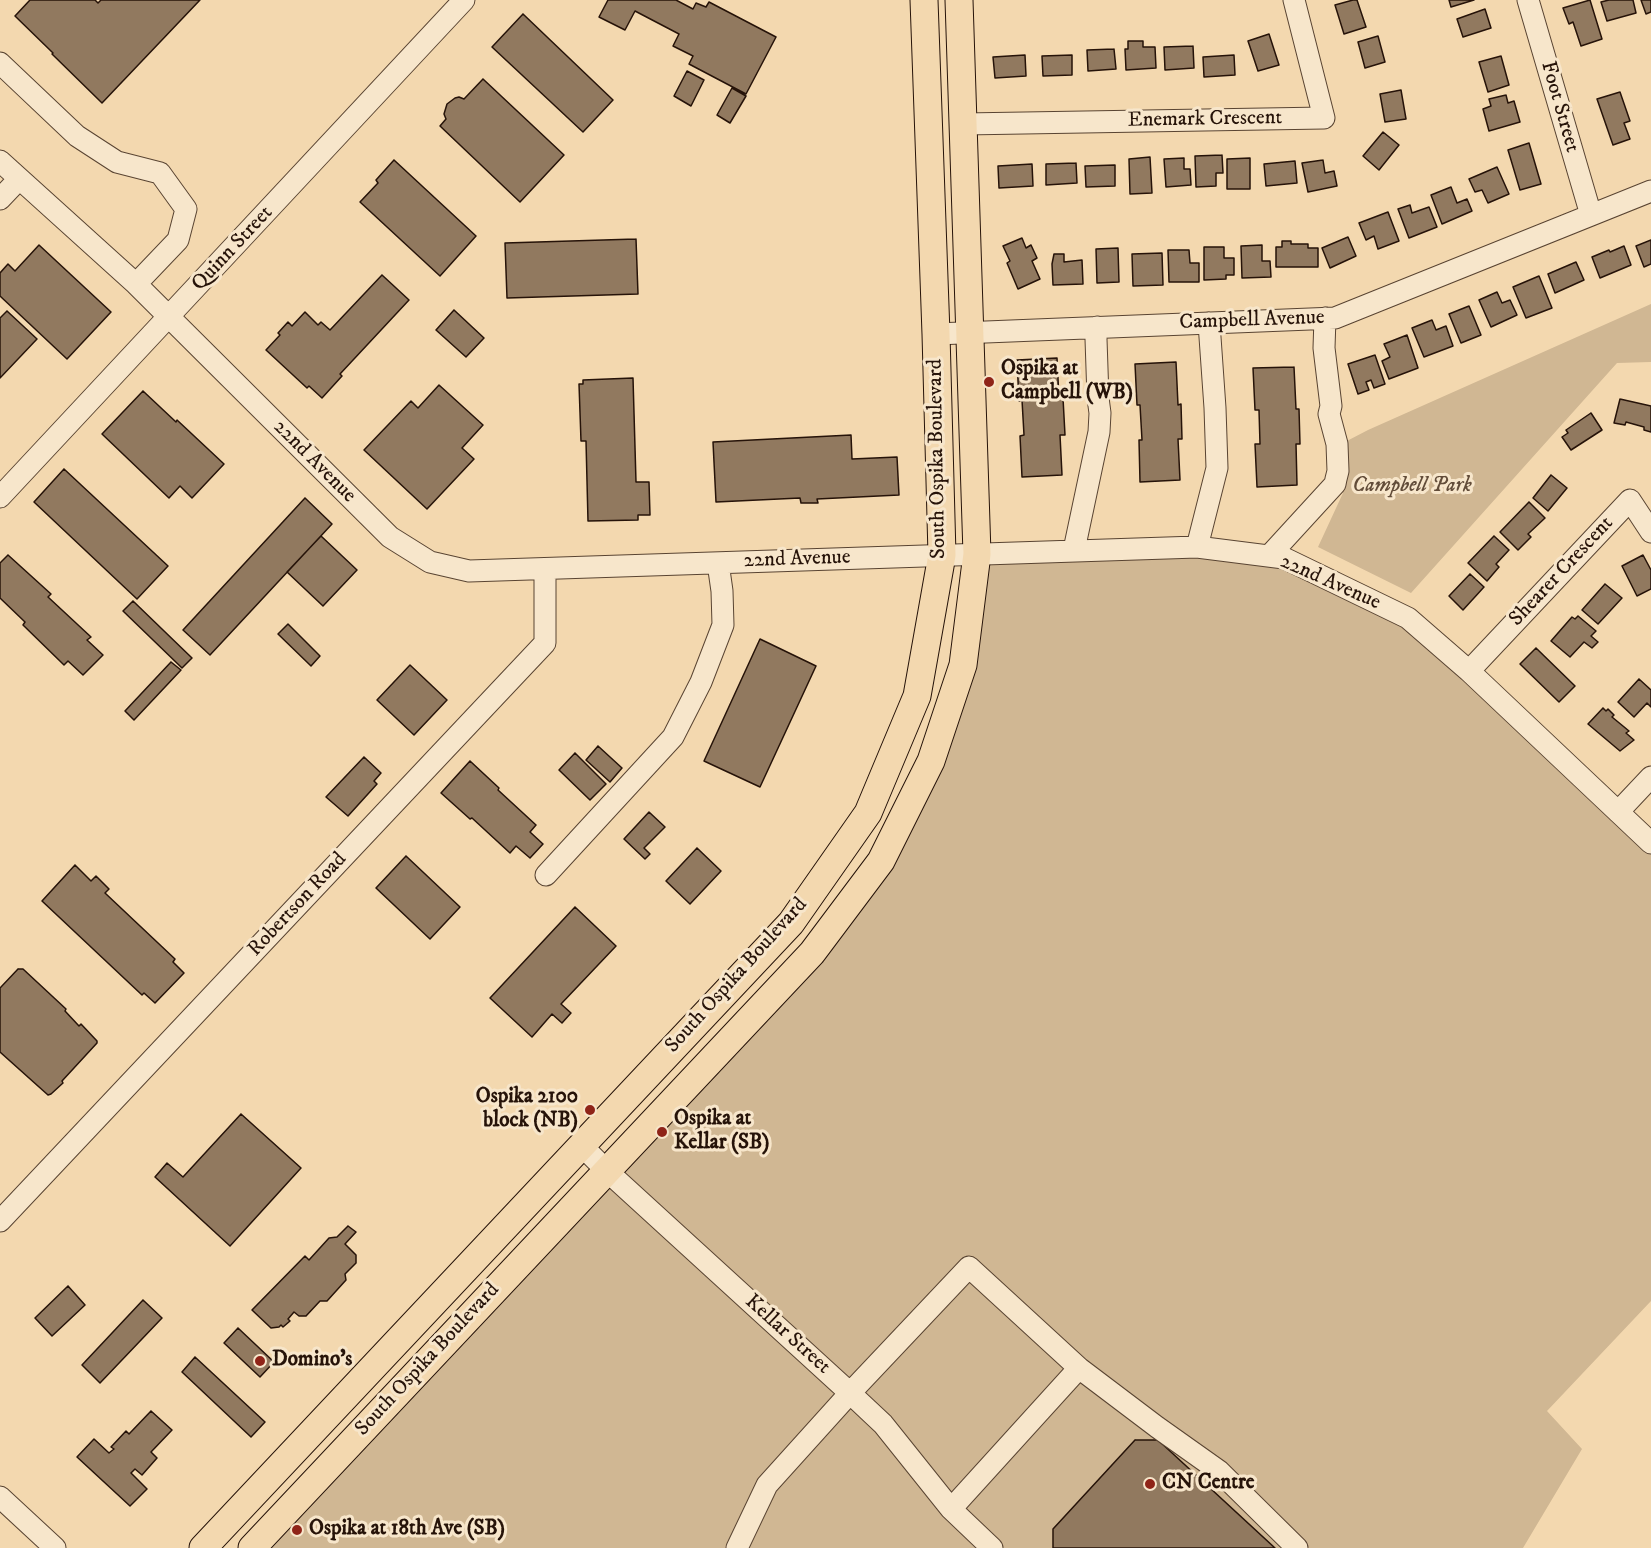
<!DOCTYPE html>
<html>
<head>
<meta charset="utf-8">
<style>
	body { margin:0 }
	canvas { display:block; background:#f3d8af }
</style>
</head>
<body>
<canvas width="1651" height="1548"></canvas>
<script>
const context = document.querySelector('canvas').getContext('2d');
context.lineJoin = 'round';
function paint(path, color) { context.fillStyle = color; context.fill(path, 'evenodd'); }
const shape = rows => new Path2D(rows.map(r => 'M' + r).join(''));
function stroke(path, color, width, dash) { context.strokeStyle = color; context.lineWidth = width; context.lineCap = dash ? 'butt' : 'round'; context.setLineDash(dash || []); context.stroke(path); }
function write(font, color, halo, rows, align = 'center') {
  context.font = font + ' "IM FELL DW Pica",serif'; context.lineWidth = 6; context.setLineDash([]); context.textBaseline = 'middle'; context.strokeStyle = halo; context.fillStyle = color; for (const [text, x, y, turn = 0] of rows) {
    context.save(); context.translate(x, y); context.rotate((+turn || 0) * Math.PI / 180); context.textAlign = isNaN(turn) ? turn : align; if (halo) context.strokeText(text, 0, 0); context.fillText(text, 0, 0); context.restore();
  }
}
paint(shape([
	[1651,304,1651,362,1617,363,1411,593,1318,547,1343,493,1343,443,1368,430],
	[1234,547,1383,603,1651,842,1651,1301,1547,1411,1582,1449,1523,1548,255,1548,798,965,931,763,978,558]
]), '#d0b793');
const building = shape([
	[30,0,95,0,98,3,101,0,200,0,102,103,52,54,53,53,15,16,30,0],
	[608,0,676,0,693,9,696,3,706,7,709,2,776,37,746,94,689,64,693,56,673,46,679,34,635,11,625,30,599,17,608,0],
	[1353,0,1357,0,1366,27,1344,34,1335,5,1353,0],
	[1449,0,1474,0,1451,7,1449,0],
	[1590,0,1602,39,1581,46,1573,22,1569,24,1563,8,1590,0],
	[1609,0,1633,0,1636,13,1607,21,1601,2,1609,0],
	[1641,0,1651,0,1651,12,1646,14,1641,0],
	[1485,9,1491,28,1463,37,1457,19,1485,9],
	[523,14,613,100,583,132,492,47,523,14],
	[1269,34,1279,65,1258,71,1248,41,1269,34],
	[1378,36,1385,62,1365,68,1358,42,1378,36],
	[1128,41,1143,41,1143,47,1155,47,1156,68,1126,70,1125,49,1128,49,1128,41],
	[1193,46,1194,68,1165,70,1164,47,1193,46],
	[1114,49,1116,69,1088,71,1087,50,1114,49],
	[1025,55,1026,76,995,78,993,57,1025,55],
	[1072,55,1072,75,1043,76,1042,56,1072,55],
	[1234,55,1235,75,1204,77,1203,57,1234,55],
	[1501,56,1509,85,1488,92,1479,62,1501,56],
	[687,71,704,80,691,106,674,96,687,71],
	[483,79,564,155,520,202,440,126,446,119,444,114,447,104,455,98,459,97,464,99,483,79],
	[732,88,746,96,730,123,717,115,732,88],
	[1401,90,1406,119,1385,122,1380,94,1401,90],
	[1620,92,1630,121,1624,123,1630,139,1613,145,1597,99,1620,92],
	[1506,95,1508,103,1514,101,1520,122,1489,131,1483,109,1491,106,1489,99,1506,95],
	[1383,132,1399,145,1379,170,1363,156,1383,132],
	[1529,143,1541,184,1520,190,1508,150,1529,143],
	[1222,155,1223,173,1216,173,1216,186,1196,187,1195,156,1222,155],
	[1150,157,1152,193,1130,194,1129,159,1150,157],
	[1184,158,1184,169,1190,169,1191,185,1166,187,1164,159,1184,158],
	[1250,158,1250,189,1227,189,1227,159,1250,158],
	[394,160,476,236,440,276,360,202,378,183,376,180,394,160],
	[1323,160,1325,173,1334,171,1337,186,1308,192,1302,163,1323,160],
	[1295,161,1297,183,1266,186,1264,164,1295,161],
	[1076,163,1077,183,1046,185,1046,164,1076,163],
	[1032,164,1033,186,999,188,998,166,1032,164],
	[1115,165,1115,186,1086,187,1085,166,1115,165],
	[1497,167,1509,194,1488,203,1482,190,1475,192,1469,179,1497,167],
	[1451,187,1457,203,1467,199,1472,211,1442,224,1431,195,1451,187],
	[1410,205,1412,213,1429,207,1437,227,1409,238,1398,209,1410,205],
	[1388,212,1399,241,1378,249,1374,236,1366,240,1359,223,1388,212],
	[1348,237,1356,256,1330,268,1322,248,1348,237],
	[1022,238,1026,248,1031,245,1037,258,1032,261,1040,279,1018,289,1007,263,1010,261,1003,246,1022,238],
	[636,239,638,294,507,298,505,243,636,239],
	[1651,240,1651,264,1644,267,1636,246,1651,240],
	[1282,241,1291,241,1291,244,1308,244,1308,248,1318,248,1318,267,1276,267,1276,247,1282,247,1282,241],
	[39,245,111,312,67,359,0,296,0,273,8,264,15,271,39,245],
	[1262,245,1262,261,1270,261,1271,277,1242,278,1241,246,1262,245],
	[1624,246,1631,265,1600,278,1592,257,1609,250,1610,252,1624,246],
	[1204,247,1224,247,1224,258,1234,258,1234,275,1226,275,1226,279,1204,280,1204,247],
	[1118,248,1119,282,1097,283,1096,249,1118,248],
	[1168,250,1189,250,1190,263,1199,263,1199,282,1169,282,1168,250],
	[1162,253,1163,285,1133,286,1132,254,1162,253],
	[1054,254,1064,254,1064,262,1082,260,1083,284,1053,285,1052,264,1054,254],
	[1576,262,1584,280,1555,293,1548,274,1576,262],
	[382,275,409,300,340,374,342,376,322,398,309,386,307,388,266,350,280,335,278,333,288,322,292,326,305,312,318,325,321,322,330,330,382,275],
	[1539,276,1552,308,1526,318,1513,287,1539,276],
	[1497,292,1502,303,1510,300,1517,315,1491,327,1479,300,1497,292],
	[1469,306,1481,335,1461,343,1449,314,1469,306],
	[454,310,484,338,466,357,436,330,454,310],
	[7,311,37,339,0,378,0,318,7,311],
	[1432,320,1436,330,1446,326,1453,346,1424,357,1412,328,1432,320],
	[1407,335,1418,368,1389,379,1382,361,1390,357,1384,344,1407,335],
	[1375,355,1385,384,1374,388,1371,380,1366,382,1369,390,1358,394,1348,364,1375,355],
	[1057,358,1059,399,1063,398,1065,435,1060,435,1062,475,1022,477,1020,436,1024,435,1022,400,1019,401,1017,360,1057,358],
	[1176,362,1178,405,1181,404,1182,439,1178,439,1180,480,1140,482,1139,440,1142,440,1140,405,1137,405,1135,364,1176,362],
	[1294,367,1296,409,1299,409,1300,444,1296,444,1297,485,1257,487,1255,444,1260,444,1259,410,1255,410,1253,368,1294,367],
	[633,378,636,482,649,482,650,515,638,515,638,520,588,521,586,441,581,441,579,384,583,384,583,380,633,378],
	[439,385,483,425,462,448,474,459,427,509,364,450,411,401,418,408,439,385],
	[143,391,176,422,177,420,224,464,192,498,180,486,169,498,102,434,143,391],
	[1620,399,1651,406,1651,432,1644,430,1644,427,1626,422,1625,425,1614,423,1620,399],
	[1591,413,1602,430,1571,450,1562,437,1568,433,1566,430,1591,413],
	[851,435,852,459,897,457,899,495,817,499,818,503,801,503,800,498,716,502,713,442,851,435],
	[64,469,168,566,137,599,34,502,64,469],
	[1551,475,1567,488,1548,511,1533,498,1551,475],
	[305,498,332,524,210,655,183,630,305,498],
	[1529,502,1545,518,1528,534,1531,537,1518,550,1500,532,1529,502],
	[321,536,357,570,323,606,287,572,321,536],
	[1494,536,1509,550,1496,564,1499,567,1487,581,1468,563,1494,536],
	[8,555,51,594,48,597,91,637,87,640,103,655,83,675,68,661,64,665,23,625,25,622,0,598,0,563,8,555],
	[1643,555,1651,570,1651,589,1637,596,1622,566,1643,555],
	[1470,574,1484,587,1463,610,1449,596,1470,574],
	[1605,584,1622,598,1598,624,1582,610,1605,584],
	[133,601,192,658,182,668,123,611,133,601],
	[1578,616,1596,631,1591,636,1598,642,1592,648,1584,642,1570,657,1551,641,1572,617,1575,619,1578,616],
	[288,624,320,656,311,666,278,634,288,624],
	[760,639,816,666,760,787,704,761,760,639],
	[1536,648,1575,686,1559,702,1520,664,1536,648],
	[171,662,181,670,134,720,125,711,171,662],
	[410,665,447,700,414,735,377,700,410,665],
	[1639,679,1651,690,1651,707,1647,703,1634,717,1618,702,1639,679],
	[1603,708,1606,711,1608,709,1614,715,1612,717,1629,731,1626,733,1634,740,1620,751,1588,724,1603,708],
	[598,746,622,768,610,782,586,760,598,746],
	[575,753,606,784,590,800,559,770,575,753],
	[364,757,381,773,374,781,377,784,348,816,326,797,364,757],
	[470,761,499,788,498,790,536,825,530,832,543,844,530,858,516,846,510,853,472,818,470,819,441,793,470,761],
	[649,812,665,827,644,848,650,854,645,859,624,839,649,812],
	[697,848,721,871,690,904,666,881,697,848],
	[406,856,460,907,430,939,376,888,406,856],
	[75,865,91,881,96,876,109,889,105,893,175,959,173,962,184,973,155,1003,144,993,142,995,42,901,75,865],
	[575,907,616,946,561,1004,571,1013,562,1023,552,1014,532,1037,490,998,575,907],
	[18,969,23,969,66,1009,65,1011,79,1026,81,1024,97,1041,97,1043,62,1081,63,1083,51,1094,48,1095,0,1052,0,988,18,969],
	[241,1114,301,1168,230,1246,155,1177,167,1163,183,1177,241,1114],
	[348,1226,356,1232,345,1244,356,1255,356,1263,345,1274,346,1280,327,1301,320,1301,306,1316,299,1316,294,1312,288,1319,290,1321,283,1327,281,1325,279,1327,271,1328,252,1310,305,1256,309,1260,329,1238,337,1237,348,1226],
	[68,1286,85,1305,52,1336,35,1318,68,1286],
	[143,1300,162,1318,100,1383,82,1365,143,1300],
	[238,1328,274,1362,260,1377,224,1343,238,1328],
	[195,1357,265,1422,251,1437,182,1372,195,1357],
	[151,1411,172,1430,151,1452,157,1458,142,1475,135,1469,131,1473,147,1489,130,1506,77,1457,94,1439,109,1453,114,1449,111,1447,126,1431,129,1434,151,1411],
	[1135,1440,1158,1440,1275,1548,1053,1548,1053,1529,1135,1440]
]);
paint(building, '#91795f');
stroke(building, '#261309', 1.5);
const minor = shape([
	[1528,0,1591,215],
	[0,63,77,136,117,162,160,173,186,209,178,240,136,284],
	[964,124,1324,118,1294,0],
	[0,161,136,284,390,537,430,562,469,571,1197,547,1284,558,1408,618,1469,671,1651,843],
	[0,199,19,179],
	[936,334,1335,318,1651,191],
	[0,497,464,0],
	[1197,547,1217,468,1215,408,1209,323],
	[1074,550,1099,432,1100,413,1098,398,1096,339,1097,327],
	[1269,556,1335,484,1336,479,1338,471,1337,444,1329,414,1331,406,1324,348,1325,318],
	[1469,671,1630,500,1651,532],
	[1618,812,1651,777],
	[546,875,673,737,701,682,723,625,722,591,718,563],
	[581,1145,607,1171,850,1393,883,1424,951,1509,992,1548],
	[0,1221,545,643,545,569],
	[1079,1368,1157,1427,1219,1471,1297,1548],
	[0,1497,55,1548],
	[737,1548,767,1485,850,1393,969,1267,1079,1368,951,1509]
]);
const major = shape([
	[203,1548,791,923,868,813,917,696,942,555,936,334,924,0],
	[252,1548,812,953,881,861,931,761,963,665,977,554,959,0]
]);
stroke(minor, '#594432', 23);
stroke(major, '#261309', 29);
stroke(minor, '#f7e6cb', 21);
stroke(major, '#f3d8af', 27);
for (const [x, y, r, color] of [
	[989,382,6,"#8f2418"],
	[590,1110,6,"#8f2418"],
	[662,1132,6,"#8f2418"],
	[260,1361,6,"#8f2418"],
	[1150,1484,6,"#8f2418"],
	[297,1530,6,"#8f2418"]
]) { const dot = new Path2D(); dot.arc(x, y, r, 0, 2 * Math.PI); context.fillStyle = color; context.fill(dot); stroke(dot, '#f7e6cb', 2); }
write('21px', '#261309', '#f7e6cb', [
	["Foot Street",1559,107,74],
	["Enemark Crescent",1205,120,-1],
	["Quinn Street",233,249,-47],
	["Campbell Avenue",1252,321,-2],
	["South Ospika Boulevard",938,459,-91],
	["22nd Avenue",314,462,45],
	["22nd Avenue",797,560,-2],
	["Shearer Crescent",1562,572,-47],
	["22nd Avenue",1330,583,24],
	["Robertson Road",298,905,-47],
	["South Ospika Boulevard",737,976,-48],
	["Kellar Street",787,1335,42],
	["South Ospika Boulevard",428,1360,-47]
]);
write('bold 21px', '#261309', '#f7e6cb', [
	["Ospika at",1001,370],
	["Campbell (WB)",1001,394],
	["Ospika 2100",578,1098,"right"],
	["block (NB)",578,1122,"right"],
	["Ospika at",674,1120],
	["Kellar (SB)",674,1144],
	["Domino's",272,1361],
	["CN Centre",1162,1484],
	["Ospika at 18th Ave (SB)",309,1530]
], 'left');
write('italic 21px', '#624c39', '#f7e6cb', [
	["Campbell Park",1412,487]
]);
</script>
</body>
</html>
